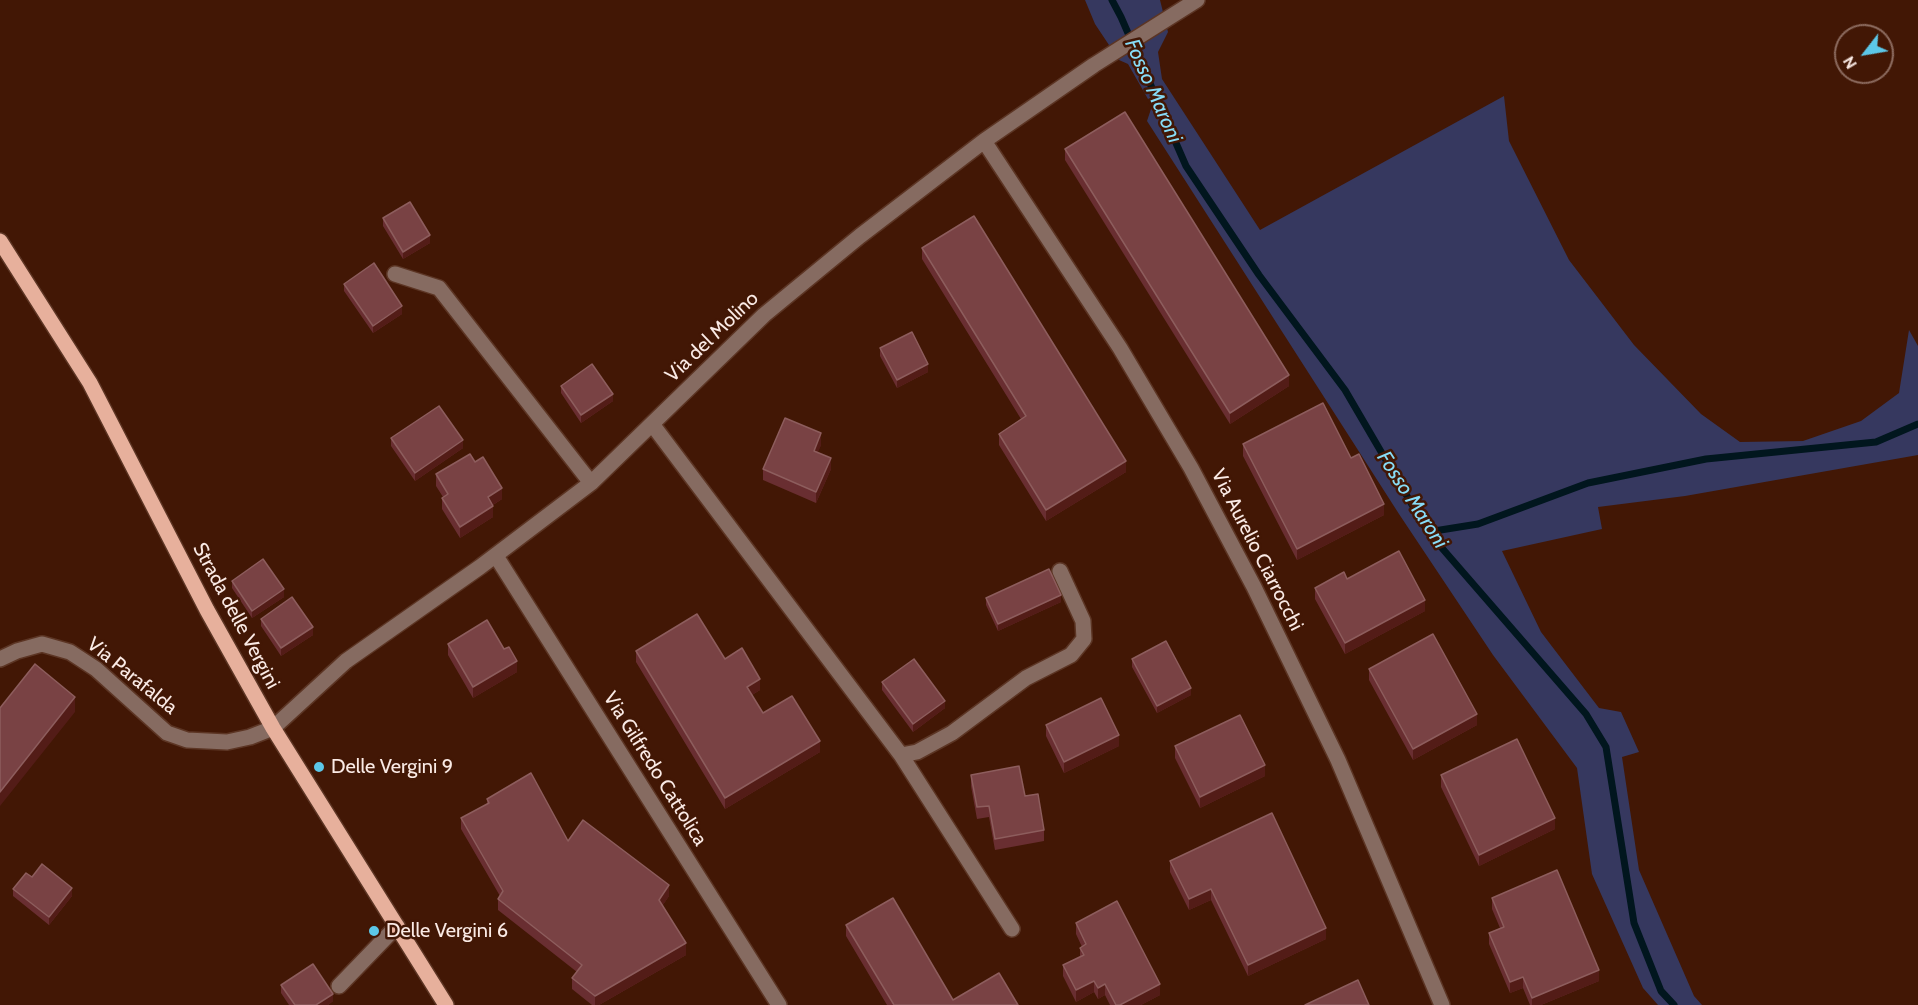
<!DOCTYPE html>
<html>
<head>
<meta charset="utf-8">
<style>
	body { margin:0 }
	#map { position:relative; width:1918px; height:1005px; overflow:hidden; background:#421705; font-family:Cabin,sans-serif }
	canvas { display:block }
	.north { position:absolute; left:1834px; top:24px; width:60px; height:60px; box-sizing:border-box; background:#421705; border:2px solid #8c6b5f; border-radius:50%; rotate:239deg; font-size:16px; font-weight:700; line-height:24px; text-align:center; color:#faeae5 }
	.north::after { content:''; display:block; margin:auto; width:21px; height:27px; background:#5cc7e8; clip-path:polygon(50% 0,100% 100%,50% 72%,0 100%) }
</style>
</head>
<body>
<div id="map">
<canvas width="1918" height="1005"></canvas>
<div class="north">N</div>
</div>
<script>
const context = document.querySelector('canvas').getContext('2d');
context.lineJoin = 'round';
function paint(path, color) { context.fillStyle = color; context.fill(path, 'evenodd'); }
const shape = rows => new Path2D(rows.map(r => 'M' + r).join(''));
function stroke(path, color, width, dash) { context.strokeStyle = color; context.lineWidth = width; context.lineCap = dash ? 'butt' : 'round'; context.setLineDash(dash || []); context.stroke(path); }
function write(font, color, halo, rows, align = 'center') {
  context.font = font + ' Cabin,sans-serif'; context.lineWidth = 5; context.setLineDash([]); context.textBaseline = 'middle'; context.strokeStyle = halo; context.fillStyle = color; for (const [text, x, y, turn = 0] of rows) {
    context.save(); context.translate(x, y); context.rotate((+turn || 0) * Math.PI / 180); context.textAlign = isNaN(turn) ? turn : align; if (halo) context.strokeText(text, 0, 0); context.fillText(text, 0, 0); context.restore();
  }
}
paint(shape([
	[1085,0,1160,0,1168,32,1158,52,1162,79,1260,230,1504,96,1509,141,1569,260,1634,345,1701,414,1740,442,1803,441,1861,421,1899,393,1909,330,1918,346,1918,455,1685,496,1598,507,1602,529,1502,551,1541,632,1599,708,1621,712,1639,752,1622,757,1639,870,1694,996,1702,1005,1658,1005,1643,988,1592,874,1577,768,1493,655,1399,514,1147,121,1152,106,1128,64,1119,60,1095,24]
]), '#36385f');
stroke(shape([
	[1112,0,1121,17,1186,166,1259,275,1345,390,1428,532,1586,714,1606,747,1634,923,1661,991,1674,1005],
	[1428,532,1478,524,1588,483,1706,459,1876,442,1918,424]
]), '#01161e', 7);
const minor = shape([
	[984,141,1120,348,1191,468,1254,587,1338,760,1442,1005],
	[395,274,439,288,591,483],
	[652,424,901,755,1012,929],
	[496,556,779,1005],
	[0,659,17,651,42,644,70,652,96,669,167,733,187,740,227,742,250,737,273,728,346,661,480,567,591,483,764,315,860,236,984,141,1094,65,1197,0],
	[901,755,917,752,952,733,1026,678,1071,655,1084,639,1083,621,1060,571],
	[339,986,397,926]
]);
const major = shape([
	[0,241,90,383,207,610,273,728,446,1005]
]);
stroke(minor, '#5c3524', 18);
stroke(major, '#5c3524', 18);
stroke(minor, '#866b61', 15);
stroke(major, '#e7b09c', 15);
paint(shape([
	[1065,149,1289,386,1230,424,1065,160],
	[383,218,430,243,403,259,383,226],
	[922,248,1126,472,1046,521,999,445,999,434,1021,419,922,259],
	[344,284,402,314,373,333,344,291],
	[880,348,928,372,897,388,880,356],
	[561,386,613,401,581,423,561,393],
	[391,438,463,448,415,481,391,446],
	[1243,444,1351,458,1384,515,1297,560,1243,456],
	[821,445,817,453,831,469,816,503,763,480,763,469],
	[436,474,502,499,493,505,493,517,460,538,442,509,442,498,443,497,436,486],
	[1347,579,1425,611,1345,654,1315,599,1315,588],
	[232,581,284,597,252,618,232,588],
	[986,598,1061,602,998,631,986,605],
	[261,619,313,635,281,656,261,626],
	[448,644,517,672,473,698,448,655],
	[636,651,725,659,760,690,752,695,763,713,820,752,725,809,636,662],
	[1132,659,1191,695,1157,713,1132,667],
	[1369,669,1477,725,1413,760,1369,680],
	[882,682,945,708,913,732,882,690],
	[1046,725,1119,746,1064,773,1046,736],
	[1175,746,1265,776,1200,808,1175,758],
	[971,775,1025,796,1044,830,1044,841,995,850,989,817,977,819,971,786],
	[1441,775,1555,829,1479,866,1441,787],
	[487,799,568,841,669,896,662,906,686,955,599,1005,592,1005,572,989,572,978,577,972,498,910,498,899,500,896,461,829,461,818,487,804],
	[1170,861,1326,939,1248,976,1211,900,1189,910,1170,872],
	[32,877,72,896,49,925,13,896,13,889],
	[1492,898,1599,981,1541,1005,1530,1005,1523,988,1510,993,1489,944,1489,933,1500,928,1492,909],
	[1076,923,1160,995,1141,1005,1110,1005,1105,995,1098,999,1094,992,1076,1002,1063,976,1063,965,1080,956,1080,948,1082,947,1076,934],
	[846,925,953,1000,1018,1005,887,1005,846,936],
	[281,985,333,1001,328,1005,289,1005,281,993]
]), '#692e31');
paint(shape([
	[430,235,430,243,403,259,403,252],
	[402,306,402,314,373,333,373,326],
	[928,364,928,372,897,388,897,380],
	[1289,375,1289,386,1230,424,1230,413],
	[613,394,613,401,581,423,581,415],
	[821,433,821,445,814,462,814,451],
	[463,440,463,448,415,481,415,473],
	[831,458,831,469,816,503,816,492],
	[1126,461,1126,472,1046,521,1046,510],
	[502,488,502,499,488,508,488,497],
	[1384,504,1384,515,1297,560,1297,549],
	[493,506,493,517,460,538,460,527],
	[284,589,284,597,252,618,252,611],
	[1061,595,1061,602,998,631,998,624],
	[1425,600,1425,611,1345,654,1345,643],
	[313,627,313,635,281,656,281,648],
	[517,661,517,672,473,698,473,687],
	[760,679,760,690,747,698,747,687],
	[1191,688,1191,695,1157,713,1157,706],
	[75,697,75,712,0,806,0,792],
	[945,701,945,708,913,732,913,724],
	[1477,714,1477,725,1413,760,1413,749],
	[1119,735,1119,746,1064,773,1064,762],
	[820,741,820,752,725,809,725,798],
	[1265,765,1265,776,1200,808,1200,797],
	[1555,818,1555,829,1479,866,1479,855],
	[669,885,669,896,659,911,659,900],
	[72,888,72,896,49,925,49,917],
	[1211,889,1211,900,1189,910,1189,899],
	[1326,928,1326,939,1248,976,1248,965],
	[686,943,686,955,599,1005,595,1005,595,996],
	[1599,970,1599,981,1541,1005,1532,1005,1532,998],
	[1523,977,1523,988,1510,993,1510,982],
	[1094,981,1094,992,1076,1002,1076,990],
	[1105,984,1105,995,1098,999,1098,988],
	[1160,984,1160,995,1141,1005,1120,1005],
	[333,994,333,1001,328,1005,316,1005]
]), '#531c17');
const building = shape([
	[1125,112,1289,375,1230,413,1065,149,1125,112],
	[410,202,430,235,403,252,383,218,410,202],
	[974,216,1126,461,1046,510,999,434,1026,416,922,248,974,216],
	[374,263,402,306,373,326,344,284,374,263],
	[912,332,928,364,897,380,880,348,912,332],
	[592,364,613,394,581,415,561,386,592,364],
	[1323,403,1351,458,1359,454,1384,504,1297,549,1243,444,1323,403],
	[439,406,463,440,415,473,391,438,439,406],
	[785,418,821,433,814,451,831,458,816,492,763,469,785,418],
	[470,454,475,462,483,457,502,488,488,497,493,506,460,527,442,498,448,494,436,474,470,454],
	[1399,551,1425,600,1345,643,1315,588,1344,572,1347,579,1399,551],
	[263,559,284,589,252,611,232,581,263,559],
	[1049,569,1061,595,998,624,986,598,1049,569],
	[292,597,313,627,281,648,261,619,292,597],
	[697,614,725,659,742,648,760,679,747,687,763,713,792,696,820,741,725,798,636,651,697,614],
	[487,620,504,649,509,647,517,661,473,687,448,644,487,620],
	[1433,634,1477,714,1413,749,1369,669,1433,634],
	[1166,641,1191,688,1157,706,1132,659,1166,641],
	[914,659,945,701,913,724,882,682,914,659],
	[35,664,75,697,0,792,0,708,35,664],
	[1101,698,1119,735,1064,762,1046,725,1101,698],
	[1240,715,1265,765,1200,797,1175,746,1240,715],
	[1517,739,1555,818,1479,855,1441,775,1517,739],
	[1019,766,1025,796,1038,794,1044,830,995,839,989,806,977,807,971,775,1019,766],
	[531,773,568,841,583,820,669,885,659,900,686,943,595,996,572,978,582,965,498,899,503,891,461,818,489,803,487,799,531,773],
	[1272,813,1326,928,1248,965,1211,889,1189,899,1170,861,1272,813],
	[42,864,72,888,49,917,13,889,26,873,32,877,42,864],
	[1557,870,1599,970,1532,998,1523,977,1510,982,1489,933,1504,927,1492,898,1557,870],
	[893,898,953,1000,999,973,1018,1005,894,1005,846,925,893,898],
	[1117,901,1160,984,1120,1005,1116,1005,1105,984,1098,988,1094,981,1076,990,1063,965,1084,955,1080,948,1086,944,1076,923,1117,901],
	[313,964,333,994,316,1005,295,1005,281,985,313,964],
	[1358,980,1369,1005,1305,1005,1358,980]
]);
paint(building, '#794244');
stroke(building, '#8d5d5d', 1.5);
for (const [x, y, r, color] of [
	[319,767,6,"#5cc7e8"],
	[374,931,6,"#5cc7e8"]
]) { const dot = new Path2D(); dot.arc(x, y, r, 0, 2 * Math.PI); context.fillStyle = color; context.fill(dot); stroke(dot, '#421705', 2); }
write('20px', '#faeae5', '#421705', [
	["Via del Molino",712,337,-44],
	["Via Aurelio Ciarrocchi",1257,550,63],
	["Strada delle Vergini",236,616,62],
	["Via Parafalda",132,676,39],
	["Via Gilfredo Cattolica",655,769,58]
]);
write('20px', '#faeae5', '#421705', [
	["Delle Vergini 9",331,767],
	["Delle Vergini 6",386,931]
], 'left');
write('italic 21px', '#87dcf7', '#421705', [
	["Fosso Maroni",1153,91,66],
	["Fosso Maroni",1412,500,57]
]);
</script>
</body>
</html>
